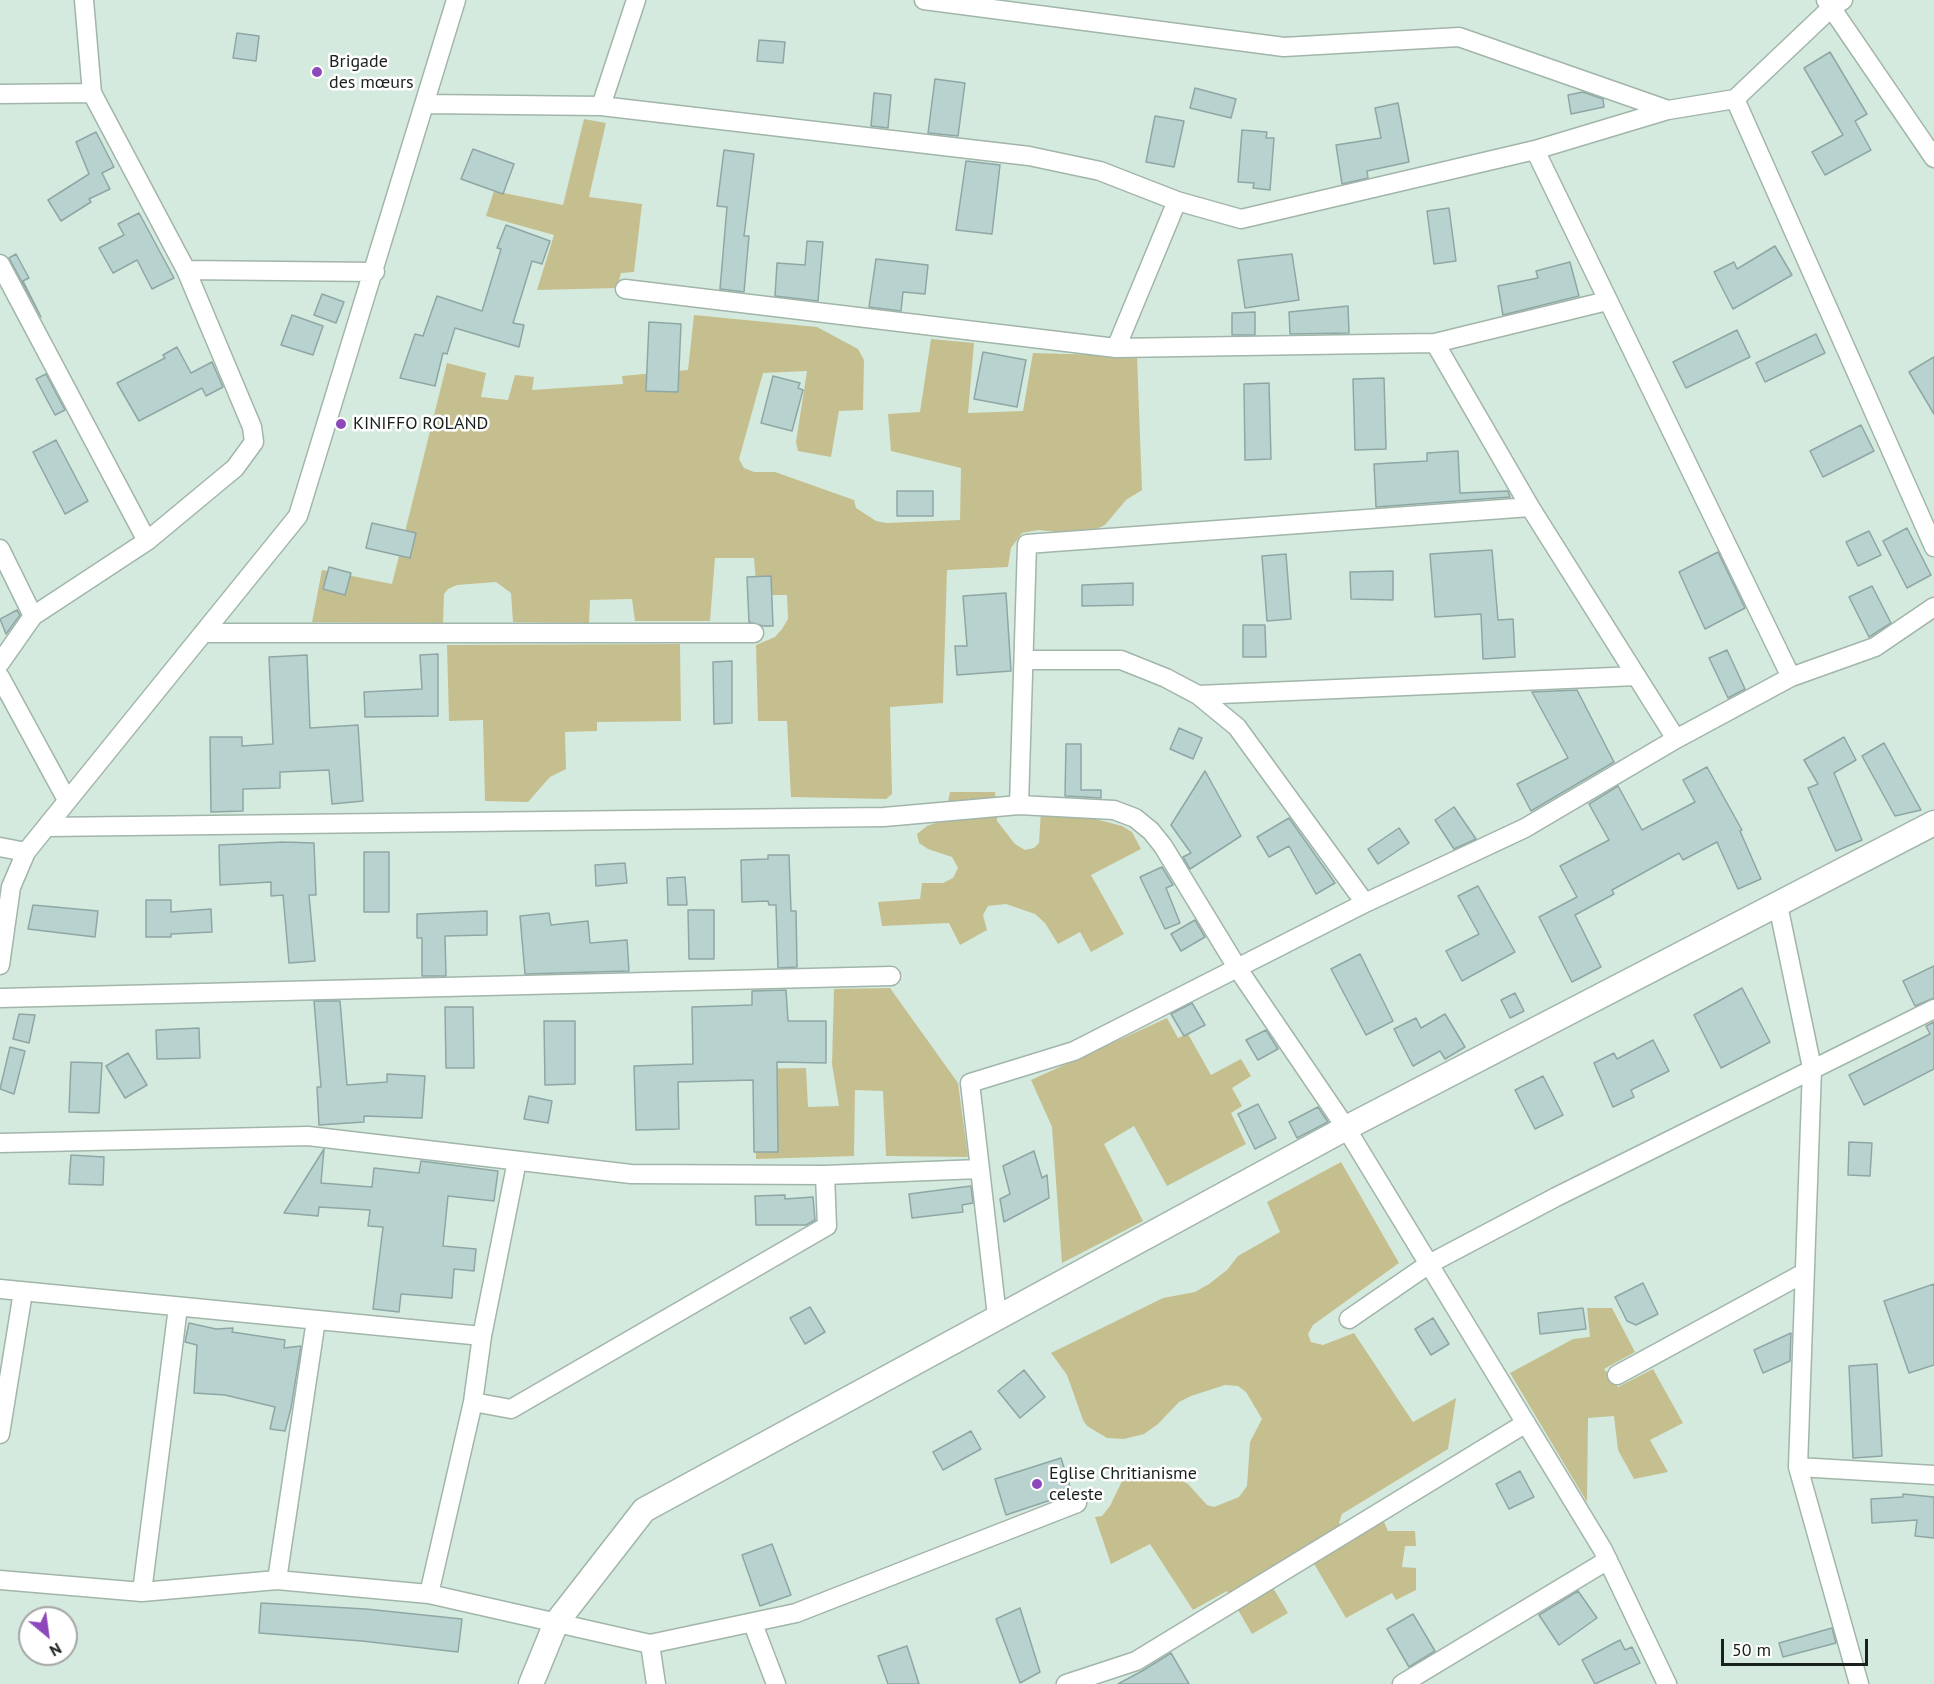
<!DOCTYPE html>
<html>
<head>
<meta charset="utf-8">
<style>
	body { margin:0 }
	#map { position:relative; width:1934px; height:1684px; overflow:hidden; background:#d5eade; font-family:"PT Sans",sans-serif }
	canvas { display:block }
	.north { position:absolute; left:18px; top:1606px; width:60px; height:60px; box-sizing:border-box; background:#fff; border:2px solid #a3a6a4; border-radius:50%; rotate:151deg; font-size:16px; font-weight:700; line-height:24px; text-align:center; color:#19211c }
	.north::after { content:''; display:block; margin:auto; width:21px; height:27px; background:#8d49bc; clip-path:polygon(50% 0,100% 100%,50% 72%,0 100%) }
	.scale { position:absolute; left:1721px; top:1639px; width:147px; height:27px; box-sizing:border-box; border:3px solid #19211c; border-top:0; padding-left:8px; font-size:18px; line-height:21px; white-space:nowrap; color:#19211c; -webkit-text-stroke:4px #fff; paint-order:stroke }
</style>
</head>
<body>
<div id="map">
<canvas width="1934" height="1684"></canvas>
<div class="north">N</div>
<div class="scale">50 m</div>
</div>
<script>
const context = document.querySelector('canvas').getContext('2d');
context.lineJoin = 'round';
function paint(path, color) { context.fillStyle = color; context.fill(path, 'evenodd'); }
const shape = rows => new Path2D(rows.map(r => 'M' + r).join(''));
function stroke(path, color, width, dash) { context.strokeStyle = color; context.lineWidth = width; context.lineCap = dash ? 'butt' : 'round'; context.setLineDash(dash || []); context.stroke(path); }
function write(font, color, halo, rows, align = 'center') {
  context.font = font + ' "PT Sans",sans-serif'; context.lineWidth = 5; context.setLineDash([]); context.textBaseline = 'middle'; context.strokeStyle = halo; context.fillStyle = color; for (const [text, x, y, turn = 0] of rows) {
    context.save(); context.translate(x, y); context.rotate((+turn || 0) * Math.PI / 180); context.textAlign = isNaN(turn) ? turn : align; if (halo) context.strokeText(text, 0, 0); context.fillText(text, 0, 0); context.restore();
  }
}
paint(shape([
	[584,119,606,123,589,197,642,204,634,272,621,273,617,288,537,290,554,235,486,216,494,191,563,205],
	[694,315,817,327,858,349,864,360,863,410,839,411,831,457,798,451,796,442,807,371,763,373,739,459,744,468,754,472,775,472,854,500,856,508,876,521,886,523,960,520,961,468,891,451,888,414,920,412,931,339,974,343,968,413,1023,411,1033,353,1137,356,1142,490,1126,500,1105,525,1090,532,1077,534,1038,530,1022,533,1011,548,1008,567,947,570,943,703,890,707,892,794,886,799,791,797,787,721,758,721,756,645,775,637,782,629,788,619,787,595,757,595,754,558,715,558,710,621,635,621,632,599,590,600,589,623,513,622,511,593,496,582,457,585,448,589,444,594,443,623,312,622,322,570,392,584,447,363,486,373,481,397,508,400,515,375,534,377,532,390,623,384,622,376,688,370],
	[680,644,681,721,597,722,597,731,565,732,566,769,550,777,528,802,485,801,483,720,449,721,447,645],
	[950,792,995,792,997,821,1015,844,1025,850,1034,848,1039,843,1041,811,1046,806,1122,826,1132,832,1141,849,1091,875,1124,934,1091,952,1080,932,1058,944,1045,923,1035,914,1006,904,988,906,983,915,987,930,960,945,949,923,882,926,878,902,920,899,922,883,943,883,953,878,958,868,952,857,928,849,919,843,917,834,927,826,938,822,946,812],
	[890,988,958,1083,968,1157,886,1156,883,1091,855,1090,854,1156,756,1159,754,1069,806,1068,808,1107,839,1106,832,1064,834,989],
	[1167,1018,1178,1038,1188,1034,1211,1075,1241,1059,1251,1076,1232,1088,1242,1106,1231,1113,1246,1144,1167,1186,1134,1126,1104,1144,1143,1221,1062,1263,1052,1127,1031,1080],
	[1341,1162,1399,1263,1313,1325,1308,1334,1311,1342,1323,1345,1354,1333,1413,1422,1456,1398,1448,1449,1342,1514,1339,1523,1347,1531,1384,1522,1388,1531,1415,1531,1416,1546,1405,1546,1402,1567,1416,1568,1416,1590,1396,1600,1392,1593,1346,1618,1313,1562,1272,1586,1288,1613,1252,1634,1227,1591,1193,1610,1150,1544,1111,1564,1095,1517,1102,1516,1110,1506,1123,1479,1135,1472,1156,1467,1188,1484,1207,1505,1214,1507,1239,1497,1247,1486,1250,1442,1262,1419,1246,1392,1238,1386,1225,1385,1191,1396,1179,1402,1158,1424,1144,1434,1124,1439,1107,1438,1087,1426,1083,1420,1067,1375,1051,1353,1163,1298,1195,1292,1209,1284,1227,1270,1238,1256,1280,1232,1267,1202],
	[1587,1308,1612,1308,1635,1352,1604,1369,1618,1387,1653,1369,1683,1423,1650,1440,1668,1472,1634,1479,1618,1450,1614,1416,1588,1418,1587,1502,1510,1373,1573,1339,1590,1337]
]), '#c5bf8f');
const building = shape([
	[237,33,259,36,256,61,233,58,237,33],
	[759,40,785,42,783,63,757,61,759,40],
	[1830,52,1867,114,1855,121,1871,150,1825,175,1812,152,1843,135,1804,68,1830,52],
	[935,79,965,83,958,136,928,133,935,79],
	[1195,88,1236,99,1231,118,1190,108,1195,88],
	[1583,92,1603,99,1604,107,1571,114,1568,95,1583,92],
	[874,93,891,95,888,128,871,126,874,93],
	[1398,103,1409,162,1367,171,1368,178,1342,184,1336,145,1381,138,1375,108,1398,103],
	[1155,116,1184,121,1174,167,1146,162,1155,116],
	[1242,130,1267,132,1266,138,1274,138,1270,190,1253,188,1254,183,1238,182,1242,130],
	[96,132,114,167,102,173,110,189,89,199,91,202,61,221,48,200,89,174,76,142,96,132],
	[473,149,514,164,503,194,461,179,473,149],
	[724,150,754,154,744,236,749,236,744,292,720,289,727,207,717,206,724,150],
	[966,161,1000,165,992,234,956,230,966,161],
	[1449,208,1456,261,1434,264,1427,211,1449,208],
	[139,213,174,278,152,289,137,260,113,273,99,248,124,235,118,224,139,213],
	[506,225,550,241,542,264,532,261,513,323,524,325,519,347,455,328,447,354,443,353,435,386,400,378,415,334,423,336,437,296,482,311,501,249,497,248,506,225],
	[807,241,823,242,818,301,775,296,777,263,805,265,807,241],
	[1775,246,1792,275,1733,309,1714,272,1734,262,1737,269,1775,246],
	[16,254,29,278,23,281,41,317,9,258,16,254],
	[1292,254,1299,300,1245,308,1238,260,1292,254],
	[876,259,928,265,925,294,903,292,901,311,869,307,876,259],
	[1570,262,1579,296,1503,315,1498,286,1538,278,1536,271,1570,262],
	[322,294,344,302,336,323,314,315,322,294],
	[1348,306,1349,333,1290,334,1289,312,1348,306],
	[1255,312,1255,335,1232,335,1232,313,1255,312],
	[292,315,323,326,313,355,281,345,292,315],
	[649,322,681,324,678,392,646,391,649,322],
	[1737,330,1750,357,1686,388,1673,362,1737,330],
	[1816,334,1825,353,1765,382,1756,363,1816,334],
	[177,347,191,373,212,362,223,387,206,396,202,388,139,421,117,383,165,358,163,355,177,347],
	[983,352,1026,360,1017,407,974,399,983,352],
	[1934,357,1934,414,1909,372,1934,357],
	[46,374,65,410,55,415,36,379,46,374],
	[773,376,800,383,798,388,803,390,792,431,761,423,773,376],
	[1384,378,1386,449,1355,450,1353,379,1384,378],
	[1269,383,1271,459,1245,460,1244,384,1269,383],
	[1861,425,1874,451,1823,477,1810,451,1861,425],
	[56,440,88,501,65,514,33,452,56,440],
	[1458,451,1460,493,1508,491,1510,497,1376,507,1374,464,1427,461,1427,453,1458,451],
	[897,491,933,491,933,516,897,516,897,491],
	[372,523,416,533,410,558,366,548,372,523],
	[1907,528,1931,575,1907,588,1883,541,1907,528],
	[1869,531,1881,555,1858,566,1846,542,1869,531],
	[1492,550,1498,620,1513,619,1515,657,1483,659,1481,614,1435,617,1430,554,1492,550],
	[1718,552,1745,608,1705,629,1679,572,1718,552],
	[1286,554,1291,619,1267,621,1262,556,1286,554],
	[329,567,351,573,345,595,323,589,329,567],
	[1393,571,1393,600,1351,599,1350,572,1393,571],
	[771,576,773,626,763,626,749,622,747,577,771,576],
	[1133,583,1133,605,1082,606,1082,585,1133,583],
	[1872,586,1891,623,1869,637,1849,597,1872,586],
	[1006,593,1011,671,957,675,955,646,967,646,963,596,1006,593],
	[17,610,20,615,6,634,0,619,17,610],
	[1243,625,1265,625,1266,657,1243,657,1243,625],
	[1727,650,1745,689,1728,698,1709,658,1727,650],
	[438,654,438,716,365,717,364,692,422,689,420,655,438,654],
	[307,655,310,728,358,725,363,801,332,804,329,770,280,772,280,788,243,789,243,811,211,812,210,737,242,737,242,746,273,744,269,657,307,655],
	[732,661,732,723,714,724,713,662,732,661],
	[1577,690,1614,762,1531,811,1517,784,1568,758,1532,692,1577,690],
	[1179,728,1202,738,1193,759,1170,749,1179,728],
	[1844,737,1856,760,1834,773,1862,840,1836,851,1808,788,1818,784,1804,760,1844,737],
	[1884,743,1921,810,1895,816,1862,756,1884,743],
	[1066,744,1081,744,1081,790,1101,790,1101,798,1065,796,1066,744],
	[1707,767,1742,830,1740,831,1761,879,1738,889,1717,842,1683,860,1679,853,1612,890,1614,894,1575,915,1601,967,1572,982,1539,917,1577,897,1560,866,1609,840,1589,804,1618,786,1642,830,1695,802,1683,780,1707,767],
	[1205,771,1241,836,1190,869,1183,857,1191,853,1171,825,1205,771],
	[1454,807,1476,839,1454,849,1435,820,1454,807],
	[1289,818,1335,883,1316,894,1289,846,1269,857,1257,837,1289,818],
	[1399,828,1409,843,1378,864,1368,849,1399,828],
	[284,842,314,843,316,895,309,895,315,961,289,963,283,895,271,896,271,882,220,885,219,845,284,842],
	[364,852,389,852,389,912,364,912,364,852],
	[768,855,789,855,791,911,796,911,797,967,778,968,776,905,769,905,768,901,742,902,741,860,768,859,768,855],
	[625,863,627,883,596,886,595,865,625,863],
	[1162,867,1173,885,1166,888,1180,923,1165,929,1140,877,1162,867],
	[685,877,687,905,668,905,667,878,685,877],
	[1478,886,1515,952,1462,981,1446,951,1479,934,1458,896,1478,886],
	[146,900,171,900,171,912,211,909,212,932,171,934,171,937,146,937,146,900],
	[33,905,98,911,95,937,28,929,33,905],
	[688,910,714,910,714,959,689,959,688,910],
	[487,911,487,935,445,936,446,976,422,976,422,938,417,938,417,914,487,911],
	[549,913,551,925,588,921,590,943,627,940,629,971,525,974,520,916,549,913],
	[1195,920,1205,937,1181,951,1171,934,1195,920],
	[1360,954,1393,1021,1366,1035,1331,969,1360,954],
	[1934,966,1934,998,1915,1006,1903,981,1934,966],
	[1742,988,1770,1042,1721,1068,1694,1015,1742,988],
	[786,990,788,1021,826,1021,826,1063,777,1062,778,1152,754,1152,753,1080,678,1082,679,1129,636,1130,634,1066,693,1064,692,1007,752,1005,752,991,786,990],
	[1515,993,1524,1011,1510,1018,1501,1000,1515,993],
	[314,1001,340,1001,347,1085,387,1082,387,1074,425,1076,422,1118,364,1116,364,1122,319,1125,317,1087,321,1087,314,1001],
	[1192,1003,1205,1025,1184,1036,1171,1014,1192,1003],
	[445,1007,473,1007,474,1068,446,1068,445,1007],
	[19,1014,35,1015,29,1043,13,1039,19,1014],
	[1445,1014,1465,1047,1445,1059,1440,1051,1413,1066,1394,1029,1416,1018,1421,1028,1445,1014],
	[544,1021,575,1021,575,1084,545,1085,544,1021],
	[1934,1022,1934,1069,1864,1105,1849,1075,1930,1034,1926,1026,1934,1022],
	[199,1028,200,1058,157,1059,156,1030,199,1028],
	[1266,1030,1278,1049,1258,1060,1246,1040,1266,1030],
	[1653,1040,1669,1071,1631,1090,1634,1097,1613,1107,1594,1063,1614,1053,1617,1059,1653,1040],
	[10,1047,25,1051,14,1094,0,1089,10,1047],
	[128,1053,147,1085,125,1098,106,1066,128,1053],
	[71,1062,102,1063,99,1113,69,1112,71,1062],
	[1543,1076,1563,1115,1535,1129,1515,1090,1543,1076],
	[529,1096,552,1101,548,1123,524,1119,529,1096],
	[1258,1104,1276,1138,1255,1149,1238,1114,1258,1104],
	[1318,1107,1328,1122,1297,1138,1289,1122,1318,1107],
	[1849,1142,1872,1143,1870,1176,1848,1175,1849,1142],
	[324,1149,321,1183,372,1187,374,1168,419,1173,421,1161,498,1171,494,1201,448,1196,443,1246,476,1249,474,1271,454,1269,452,1298,401,1294,399,1312,373,1309,383,1227,368,1226,370,1210,319,1207,318,1216,284,1213,324,1149],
	[1034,1151,1042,1178,1047,1175,1049,1198,1004,1222,1000,1199,1010,1194,1003,1166,1034,1151],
	[71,1155,104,1157,103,1185,69,1184,71,1155],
	[971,1186,973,1203,962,1205,963,1212,912,1218,909,1194,971,1186],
	[785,1195,785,1199,813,1197,815,1220,806,1225,756,1225,755,1196,785,1195],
	[1643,1283,1658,1314,1636,1325,1627,1321,1615,1297,1643,1283],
	[1934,1284,1934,1365,1909,1373,1884,1301,1934,1284],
	[810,1307,825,1332,805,1344,790,1318,810,1307],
	[1583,1308,1586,1329,1540,1334,1538,1313,1583,1308],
	[1433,1318,1449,1344,1431,1355,1415,1329,1433,1318],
	[189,1323,216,1329,233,1328,232,1332,285,1340,284,1348,301,1346,291,1408,285,1431,270,1429,275,1407,225,1395,194,1393,197,1345,185,1342,189,1323],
	[1791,1333,1790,1361,1763,1373,1754,1350,1791,1333],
	[1877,1364,1882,1456,1853,1458,1849,1366,1877,1364],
	[1024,1370,1045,1397,1020,1418,998,1391,1024,1370],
	[971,1431,981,1449,943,1470,933,1452,971,1431],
	[1061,1458,1072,1493,1006,1515,995,1479,1061,1458],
	[1520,1471,1534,1497,1509,1509,1496,1484,1520,1471],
	[1903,1494,1934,1497,1934,1538,1915,1536,1917,1520,1872,1523,1871,1499,1903,1497,1903,1494],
	[772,1544,791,1595,760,1606,742,1555,772,1544],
	[1578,1591,1597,1618,1559,1645,1539,1615,1578,1591],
	[261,1603,366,1609,462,1619,458,1652,362,1641,259,1633,261,1603],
	[1020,1608,1040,1672,1020,1683,996,1619,1020,1608],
	[1413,1614,1435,1651,1409,1667,1387,1629,1413,1614],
	[1832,1628,1836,1643,1783,1657,1779,1643,1832,1628],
	[1620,1640,1625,1650,1632,1647,1640,1663,1595,1684,1582,1660,1620,1640],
	[907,1646,919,1684,888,1684,878,1656,907,1646],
	[1171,1653,1189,1684,1118,1684,1142,1671,1171,1653]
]);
paint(building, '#b8d2d0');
stroke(building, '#8ea7a5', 1.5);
const street = shape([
	[924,0,1284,47,1459,37,1668,110],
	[1826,0,1934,158],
	[0,94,92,93],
	[1735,99,1934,547],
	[426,104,601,106,1029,156,1100,171,1177,201,1241,219,1535,150,1668,110,1735,99,1831,8,1843,0],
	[601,106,636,0],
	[1535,150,1791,677],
	[0,264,147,541],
	[186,270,375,272],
	[625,289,1116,348,1435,343,1607,301],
	[1435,343,1530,507,1676,739],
	[1116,348,1177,201],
	[0,549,33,616],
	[203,633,754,633],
	[1024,660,1121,660,1166,678,1198,695,1237,727,1365,903],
	[0,663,33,616,147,541,235,468,254,442,252,427,186,270,92,93,84,0],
	[0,677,67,800],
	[1198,695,1636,676],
	[1019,805,1027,544,1530,507],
	[46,827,884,817,1019,805,1114,810,1135,818,1151,831,1163,846,1238,969,1346,1128,1603,1550,1667,1684],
	[0,847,26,852],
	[1778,905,1812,1068,1798,1467,1859,1684],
	[0,965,11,887,26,852,298,516,456,0],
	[0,998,891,976],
	[0,1143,308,1136,631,1174,825,1175,980,1169],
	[0,1289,482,1336],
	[997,1316,970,1083,1074,1051,1365,903,1525,828,1676,739,1791,677,1875,647,1934,607],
	[1349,1319,1429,1264,1556,1197,1934,1009],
	[1617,1375,1804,1273],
	[473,1402,511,1409,827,1226,825,1175],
	[0,1434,23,1292],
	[1798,1467,1934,1475],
	[0,1580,142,1592,277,1580,429,1594,650,1644,656,1684],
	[277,1580,316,1320],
	[142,1592,178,1307],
	[429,1594,473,1402,482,1336,517,1161],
	[753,1624,776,1684],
	[650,1644,796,1613,1077,1503],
	[1066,1684,1136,1661,1526,1423],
	[1402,1684,1608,1560]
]);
const secondary = shape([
	[531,1684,556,1623,644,1510,1346,1128,1934,823]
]);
stroke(street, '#a1b5a9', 21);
stroke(secondary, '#a1b5a9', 27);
stroke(street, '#fff', 18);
stroke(secondary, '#fff', 24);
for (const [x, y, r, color] of [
	[317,72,6,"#8d49bc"],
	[341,424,6,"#8d49bc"],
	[1037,1484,6,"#8d49bc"]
]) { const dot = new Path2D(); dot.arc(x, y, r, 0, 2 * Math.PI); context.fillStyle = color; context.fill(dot); stroke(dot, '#fff', 2); }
write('18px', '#19211c', '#fff', [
	["Brigade",329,62],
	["des mœurs",329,83],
	["KINIFFO ROLAND",353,424],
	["Eglise Chritianisme",1049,1474],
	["celeste",1049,1495]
], 'left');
</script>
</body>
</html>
